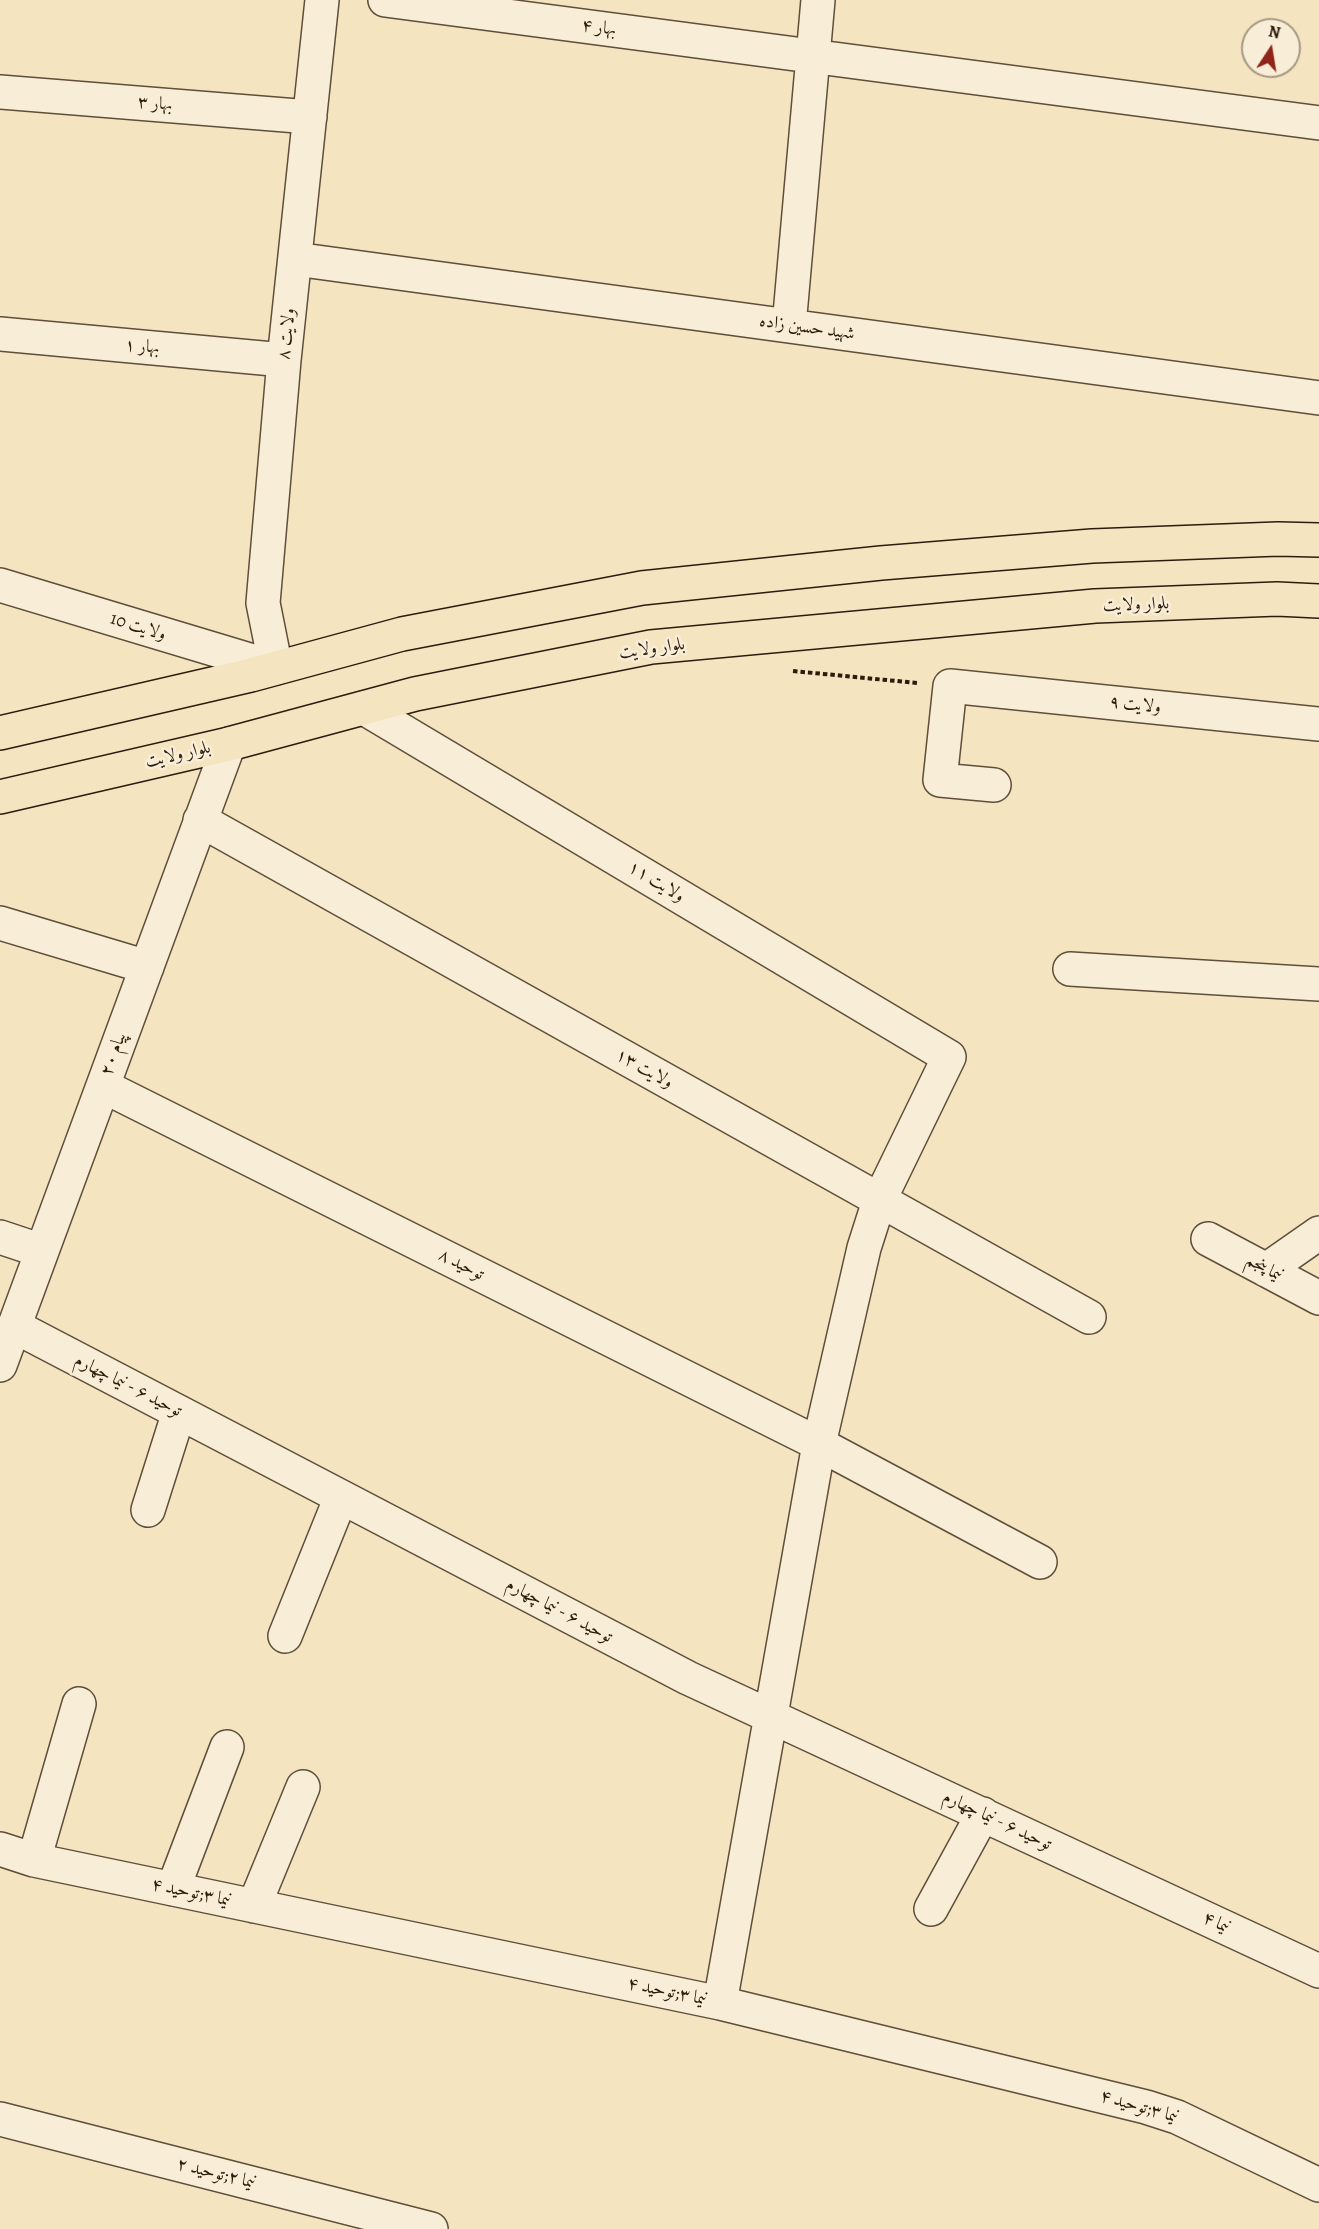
<!DOCTYPE html>
<html>
<head>
<meta charset="utf-8">
<style>
	body { margin:0 }
	#map { position:relative; width:1319px; height:2229px; overflow:hidden; background:#f5e4c0; font-family:Alegreya,serif }
	canvas { display:block }
	.north { position:absolute; left:1241px; top:18px; width:60px; height:60px; box-sizing:border-box; background:#f8edd6; border:2px solid #a69986; border-radius:50%; rotate:12deg; font-size:16px; font-weight:700; line-height:24px; text-align:center; color:#2b1c0e }
	.north::after { content:''; display:block; margin:auto; width:21px; height:27px; background:#8f2418; clip-path:polygon(50% 0,100% 100%,50% 72%,0 100%) }
</style>
</head>
<body>
<div id="map">
<canvas width="1319" height="2229"></canvas>
<div class="north">N</div>
</div>
<script>
const context = document.querySelector('canvas').getContext('2d');
context.lineJoin = 'round';
const shape = rows => new Path2D(rows.map(r => 'M' + r).join(''));
function stroke(path, color, width, dash) { context.strokeStyle = color; context.lineWidth = width; context.lineCap = dash ? 'butt' : 'round'; context.setLineDash(dash || []); context.stroke(path); }
function write(font, color, halo, rows, align = 'center') {
  context.font = font + ' Alegreya,Amiri,serif'; context.lineWidth = 5; context.setLineDash([]); context.textBaseline = 'middle'; context.strokeStyle = halo; context.fillStyle = color; for (const [text, x, y, turn = 0] of rows) {
    context.save(); context.translate(x, y); context.rotate((+turn || 0) * Math.PI / 180); context.textAlign = isNaN(turn) ? turn : align; if (halo) context.strokeText(text, 0, 0); context.fillText(text, 0, 0); context.restore();
  }
}
const minor = shape([
	[385,0,1319,123],
	[0,92,310,117],
	[295,259,1319,398],
	[789,326,818,0],
	[0,334,284,360],
	[0,585,276,668,263,603,284,360,322,0],
	[364,708,949,1057,879,1201,864,1248,819,1444,720,2003],
	[994,785,940,780,950,686,1319,724],
	[200,820,1089,1317],
	[0,923,147,967],
	[1070,969,1319,984],
	[103,1086,819,1444,1040,1562],
	[0,1237,42,1251],
	[1208,1239,1319,1298],
	[1266,1270,1319,1233],
	[14,1326,688,1678,1319,1971],
	[0,1365,229,744],
	[148,1510,179,1412],
	[285,1636,341,1497],
	[0,1849,34,1860,720,2003,1146,2107,1177,2117,1319,2185],
	[34,1860,79,1704],
	[173,1889,227,1747],
	[254,1906,303,1787],
	[931,1909,983,1814],
	[0,2119,431,2229]
]);
const major = shape([
	[0,733,251,675,402,634,642,588,881,563,1092,546,1278,539,1319,540],
	[0,797,229,744,415,694,651,647,1095,606,1277,599,1319,601]
]);
stroke(minor, '#5e4e3a', 36);
stroke(major, '#2b1c0e', 36);
stroke(shape([
	[793,671,917,683]
]), '#2b1c0e', 4, [4.5, 3]);
stroke(minor, '#f8edd6', 33);
stroke(major, '#f5e4c0', 33);
write('18px', '#2b1c0e', '#f8edd6', [
	["بهار ۴",599,28,8],
	["بهار ۳",155,104,5],
	["شهید حسین زاده",807,328,8],
	["ولایت ۸",287,334,-84],
	["بهار ۱",142,347,5],
	["بلوار ولایت",1136,605,-2],
	["ولایت 10",138,627,17],
	["بلوار ولایت",652,649,-8],
	["ولایت ۹",1135,705,6],
	["بلوار ولایت",178,755,-13],
	["ولایت ۱۱",656,882,31],
	["پیام ۲۰",114,1054,-70],
	["ولایت ۱۳",644,1069,29],
	["توحید ۸",461,1265,27],
	["نیما پنجم",1264,1268,28],
	["توحید ۶ - نیما چهارم",128,1386,27],
	["توحید ۶ - نیما چهارم",559,1611,28],
	["توحید ۶ - نیما چهارم",997,1821,25],
	["نیما ۳;توحید ۴",191,1893,12],
	["نیما ۴",1216,1923,25],
	["نیما ۳;توحید ۴",667,1992,12],
	["نیما ۳;توحید ۴",1139,2107,16],
	["نیما ۲;توحید ۲",216,2174,14]
]);
</script>
</body>
</html>
